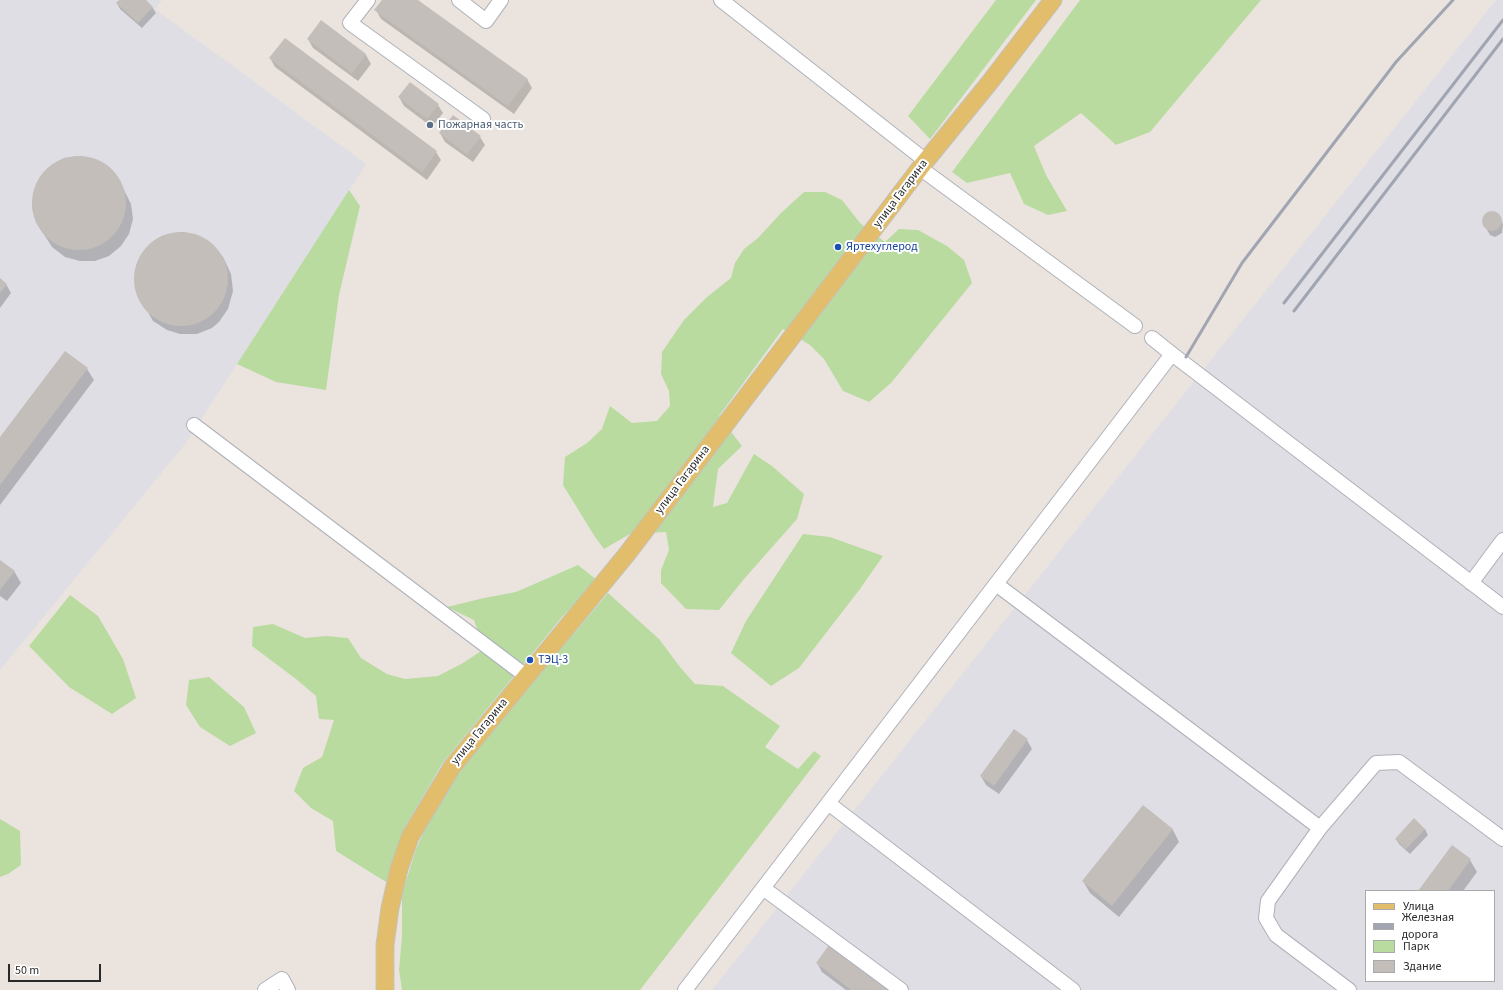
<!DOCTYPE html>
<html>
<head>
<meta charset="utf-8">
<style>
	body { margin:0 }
	#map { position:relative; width:1503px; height:990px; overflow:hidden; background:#ebe4de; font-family:"Source Sans 3",sans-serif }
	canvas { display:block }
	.legend { position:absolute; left:1365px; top:890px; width:130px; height:92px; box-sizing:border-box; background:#fff; border:1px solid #aaa; margin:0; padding:5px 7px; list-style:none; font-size:12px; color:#2a2a2a }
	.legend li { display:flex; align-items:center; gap:8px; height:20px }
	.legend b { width:20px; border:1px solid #aaa }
	.scale { position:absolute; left:8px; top:964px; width:93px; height:18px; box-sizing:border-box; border:2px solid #2a2a2a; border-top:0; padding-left:5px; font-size:12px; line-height:14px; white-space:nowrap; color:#2a2a2a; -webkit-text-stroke:3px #fff; paint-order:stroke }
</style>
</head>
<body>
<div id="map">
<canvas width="1503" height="990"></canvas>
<ul class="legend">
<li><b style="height:5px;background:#e1bd6c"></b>Улица</li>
<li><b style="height:5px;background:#a1a5b2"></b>Железная дорога</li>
<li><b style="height:11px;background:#b9dba0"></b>Парк</li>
<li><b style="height:11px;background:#c3beba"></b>Здание</li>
</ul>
<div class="scale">50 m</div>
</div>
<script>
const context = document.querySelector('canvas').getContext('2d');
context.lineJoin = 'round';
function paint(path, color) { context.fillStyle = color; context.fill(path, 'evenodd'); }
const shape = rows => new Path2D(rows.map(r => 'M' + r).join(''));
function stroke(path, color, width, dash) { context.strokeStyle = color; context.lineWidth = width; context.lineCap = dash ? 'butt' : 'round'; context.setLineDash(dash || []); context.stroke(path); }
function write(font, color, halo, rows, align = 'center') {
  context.font = font + ' "Source Sans 3",sans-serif'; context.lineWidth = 4; context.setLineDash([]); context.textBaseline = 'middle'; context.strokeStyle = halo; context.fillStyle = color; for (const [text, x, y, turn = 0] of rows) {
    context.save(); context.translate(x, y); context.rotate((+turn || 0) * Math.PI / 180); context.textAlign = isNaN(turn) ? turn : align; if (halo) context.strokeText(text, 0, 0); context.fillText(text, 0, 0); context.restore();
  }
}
paint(shape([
	[0,0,162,0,155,9,366,164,186,443,0,670],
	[1496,0,1503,0,1503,990,712,990],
	[1366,891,1494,891,1494,981,1366,981]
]), '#dfdee4');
paint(shape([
	[996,0,1036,0,930,139,908,116],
	[1080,0,1261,0,1150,132,1116,145,1081,113,1034,146,1046,175,1067,211,1048,215,1024,204,1010,173,967,183,952,172],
	[349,190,360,206,339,295,326,390,276,382,237,364],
	[804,192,825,192,842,200,860,223,885,242,899,229,918,230,947,246,964,260,972,283,891,383,869,402,843,391,824,359,810,345,783,329,719,416,742,446,718,469,713,507,727,503,754,454,772,466,804,494,797,519,744,579,719,610,686,609,661,583,661,570,669,550,666,532,630,534,604,549,595,537,563,485,565,457,587,443,602,429,610,406,632,423,657,421,670,406,669,391,661,374,662,352,684,320,707,297,731,278,735,263,744,249,758,238,781,213],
	[803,534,830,537,883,556,860,589,799,668,771,686,731,653,746,621],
	[578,565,597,580,562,617,442,764,407,824,399,848,391,885,336,851,333,821,311,808,294,791,303,768,322,757,334,720,319,719,316,696,296,679,252,646,253,627,273,624,305,638,326,636,348,638,361,658,387,674,405,679,438,676,463,663,484,649,474,620,447,607,484,598,516,592],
	[608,593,659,639,680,667,695,684,723,686,780,726,765,747,798,769,814,751,821,756,640,990,402,990,399,970,402,936,402,894,416,849,426,827,465,762],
	[70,595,98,616,123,659,136,698,112,714,69,687,29,646],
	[209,677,244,707,256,733,230,746,200,727,186,705,189,680],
	[0,819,20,831,21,865,8,874,0,877]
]), '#b9dba0');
paint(shape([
	[120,0,144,0,152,7,156,13,142,28,120,9,117,3],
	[383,0,416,0,527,79,532,88,514,114,381,19,376,10],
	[321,22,366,55,371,64,358,81,313,48,308,39],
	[285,39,436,152,441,160,427,180,275,67,270,58],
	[399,97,438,105,443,113,432,127,404,106],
	[440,133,480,137,485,145,473,162,445,142],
	[80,156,95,159,108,167,118,178,131,204,133,219,129,234,121,246,109,256,95,261,80,261,65,257,52,247,36,222,32,207,34,191,40,177,51,166,64,158],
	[1491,212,1498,215,1503,224,1502,233,1495,237,1490,235,1483,223,1484,216],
	[182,232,197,235,212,244,223,257,231,274,233,291,228,309,219,322,212,328,197,334,180,334,167,330,153,321,136,291,135,277,138,261,149,246,162,236],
	[0,280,6,284,11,293,0,308],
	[87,369,94,380,0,505,0,439],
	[0,561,14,571,21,583,7,601,0,596],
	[1015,731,1027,740,1032,749,999,794,986,785,981,776],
	[1143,806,1173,830,1179,842,1119,917,1090,893,1083,881],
	[1425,829,1428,835,1410,854,1399,844,1396,839],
	[1452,847,1470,860,1477,872,1463,891,1419,891],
	[817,963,886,990,846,990,822,972]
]), '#0003');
paint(shape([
	[119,0,146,0,153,7,138,23,116,3],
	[382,0,418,0,528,79,508,106,374,10],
	[321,20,366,54,352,73,307,39],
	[285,38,437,151,422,172,269,58],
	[410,82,439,104,427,119,398,97],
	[453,115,481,136,467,154,439,133],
	'32 203a47 47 0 1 1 94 0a47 47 0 1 1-94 0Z',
	'1482 221a10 10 0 1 1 20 0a10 10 0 1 1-20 0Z',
	'134 279a47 47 0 1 1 94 0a47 47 0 1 1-94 0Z',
	[0,278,7,284,0,293],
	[65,351,88,368,0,485,0,437],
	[0,560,15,571,0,590],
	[1014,729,1028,739,994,786,980,776],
	[1143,805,1173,829,1112,906,1082,881],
	[1414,818,1425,829,1406,849,1395,839],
	[1452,845,1471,859,1448,891,1418,891],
	[829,945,888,990,851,990,816,963]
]), '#c3beba');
const minor = shape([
	[368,0,350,23,483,119],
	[459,0,486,21,501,0],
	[721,0,926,161],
	[920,168,1135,326],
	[1152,338,1172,354],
	[194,425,526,676],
	[1471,583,1503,540],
	[996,584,1320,828,1376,763,1399,762,1503,839],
	[828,803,1073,990],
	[1320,828,1268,901,1266,918,1276,935,1349,990],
	[763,888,901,990],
	[265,990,282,979,288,990],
	[685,990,1172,354,1503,607]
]);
const major = shape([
	[385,990,385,945,390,908,399,869,410,837,452,767,627,554,920,168,990,82,1053,0]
]);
stroke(minor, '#aeb1b9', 16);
stroke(major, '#c3c3c3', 19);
stroke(minor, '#fff', 14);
stroke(major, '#e1bd6c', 17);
stroke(shape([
	[1284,303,1503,20],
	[1294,311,1503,39],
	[1186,357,1242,263,1396,62,1453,0]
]), '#a1a5b2', 3);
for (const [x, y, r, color] of [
	[430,125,4,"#5c6f8a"],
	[838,247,4,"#1a4fb4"],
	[530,660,4,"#1a4fb4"]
]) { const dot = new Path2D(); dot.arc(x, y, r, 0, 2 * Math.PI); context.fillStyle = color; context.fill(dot); stroke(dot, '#fff', 1.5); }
write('12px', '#4e5e75', '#fff', [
	["Пожарная часть",438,125]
], 'left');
write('12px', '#2a2a2a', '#fff', [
	["улица Гагарина",901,194,-53],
	["улица Гагарина",683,480,-53],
	["улица Гагарина",480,732,-51]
]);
write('12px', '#164399', '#fff', [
	["Яртехуглерод",846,247],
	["ТЭЦ-3",538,660]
], 'left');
</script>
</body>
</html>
